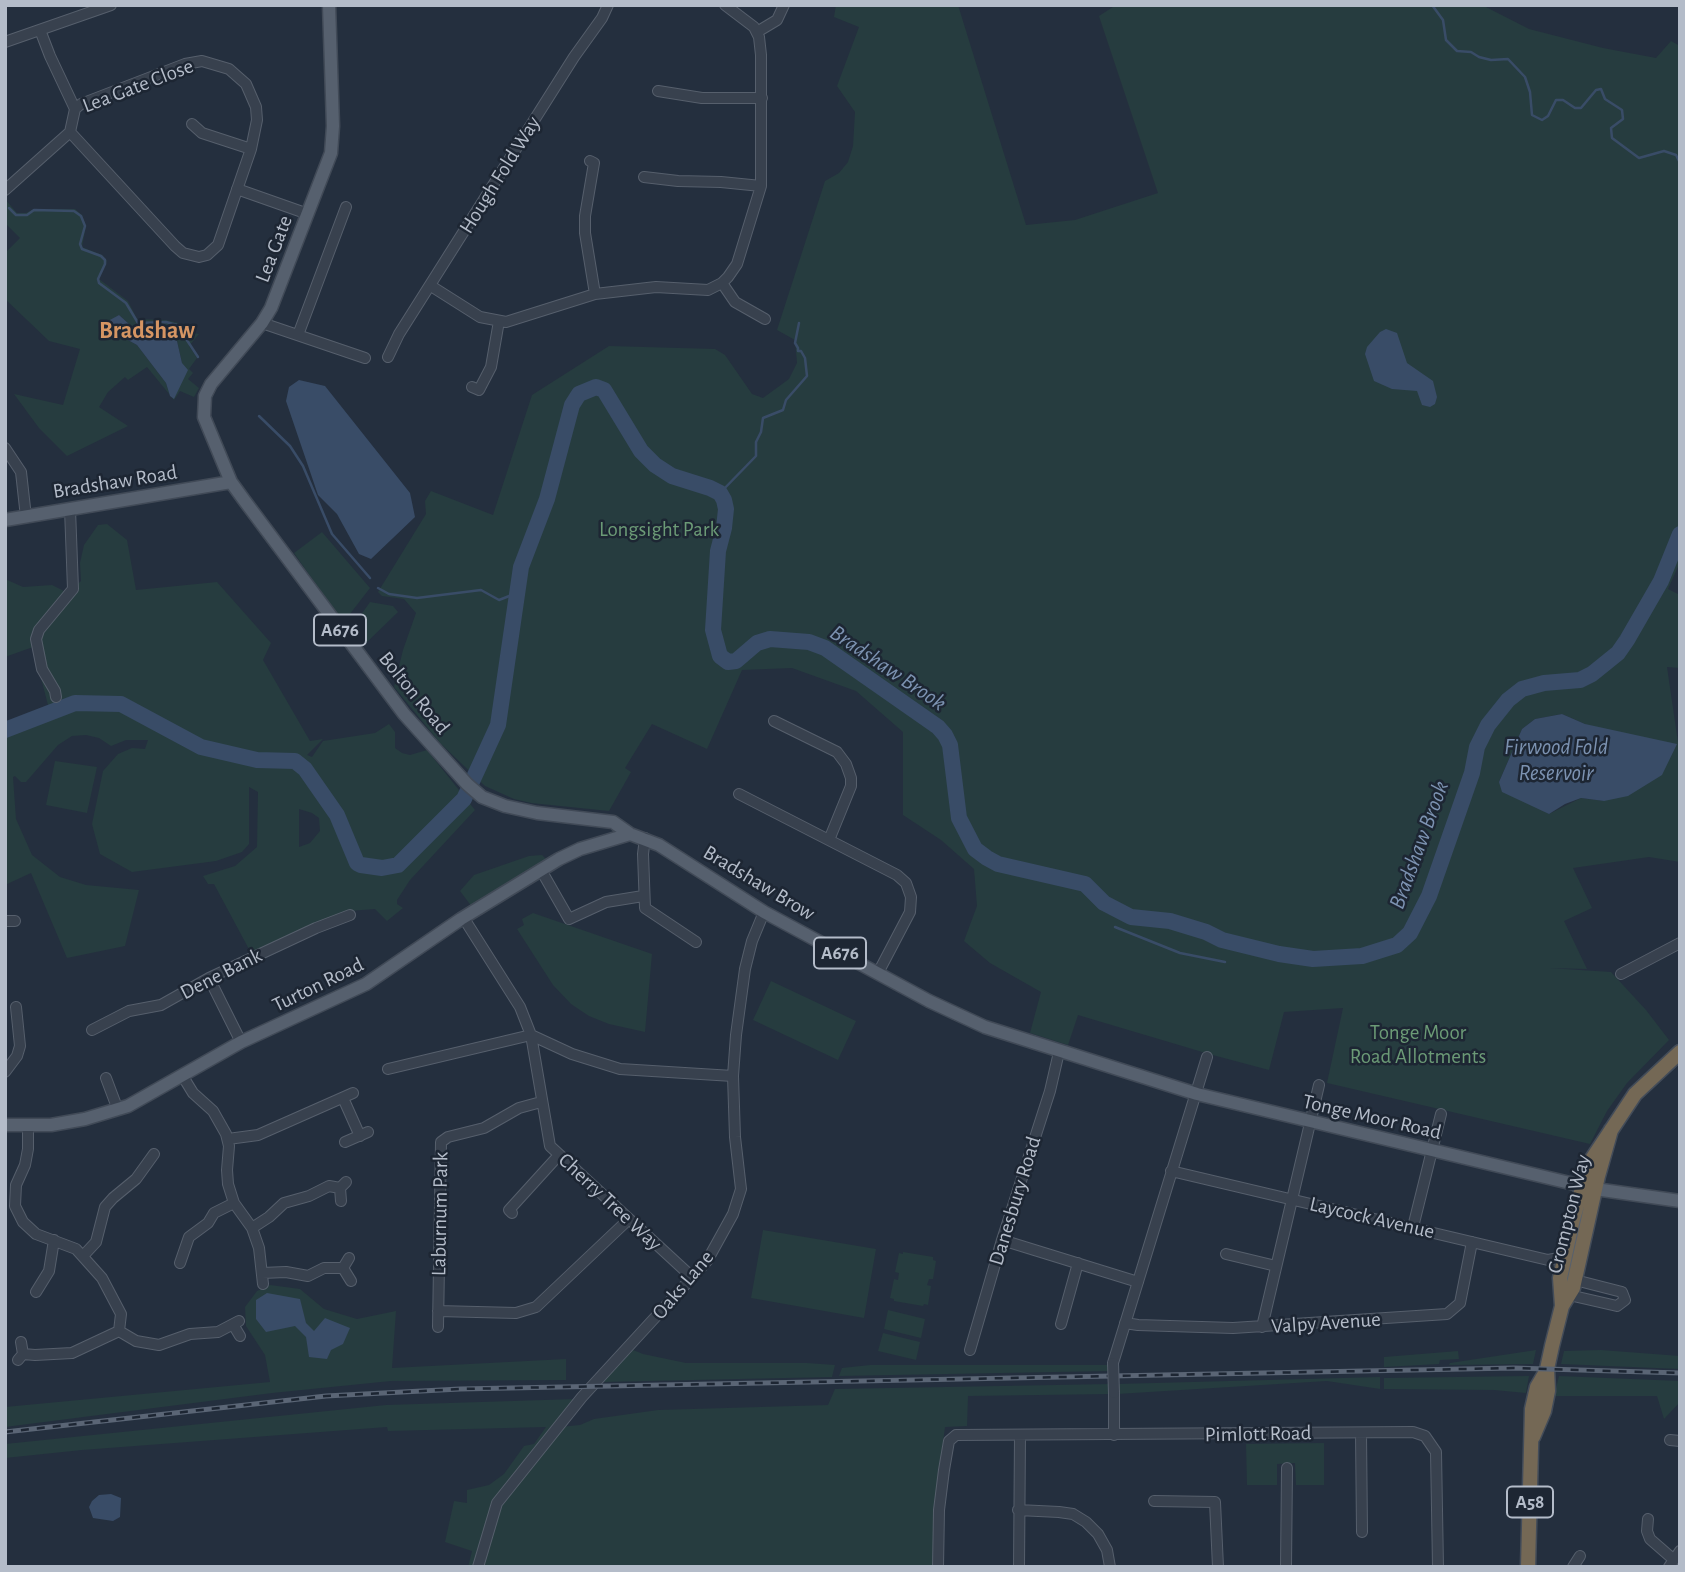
<!DOCTYPE html>
<html>
<head>
<meta charset="utf-8">
<style>
	body { margin:0 }
	#map { position:relative; width:1685px; height:1572px; overflow:hidden; background:#242f3e; font-family:"Alegreya Sans",sans-serif }
	canvas { display:block }
	.frame { position:absolute; inset:0; border:7px solid #b4bcc9; pointer-events:none }
</style>
</head>
<body>
<div id="map">
<canvas width="1685" height="1572"></canvas>
<div class="frame"></div>
</div>
<script>
const context = document.querySelector('canvas').getContext('2d');
context.lineJoin = 'round';
function paint(path, color) { context.fillStyle = color; context.fill(path, 'evenodd'); }
const shape = rows => new Path2D(rows.map(r => 'M' + r).join(''));
function stroke(path, color, width, dash) { context.strokeStyle = color; context.lineWidth = width; context.lineCap = dash ? 'butt' : 'round'; context.setLineDash(dash || []); context.stroke(path); }
function write(font, color, halo, rows, align = 'center') {
  context.font = font + ' "Alegreya Sans",sans-serif'; context.lineWidth = 5; context.setLineDash([]); context.textBaseline = 'middle'; context.strokeStyle = halo; context.fillStyle = color; for (const [text, x, y, turn = 0] of rows) {
    context.save(); context.translate(x, y); context.rotate((+turn || 0) * Math.PI / 180); context.textAlign = isNaN(turn) ? turn : align; if (halo) context.strokeText(text, 0, 0); context.fillText(text, 0, 0); context.restore();
  }
}
paint(shape([
	[836,5,958,5,1026,225,1075,220,1158,193,1099,16,1116,5,1482,5,1529,29,1603,48,1656,58,1671,41,1680,46,1680,562,1668,589,1680,595,1680,668,1667,667,1680,756,1680,862,1649,857,1573,868,1592,908,1564,921,1587,969,1549,968,1611,972,1646,1010,1669,1040,1627,1083,1607,1111,1590,1144,1327,1083,1343,1008,1284,1012,1269,1070,1209,1054,1078,1015,1068,1045,1030,1033,1041,992,990,963,964,941,977,906,974,869,941,840,903,815,903,732,856,691,792,668,742,670,707,749,652,724,625,768,631,772,609,811,531,803,514,799,485,786,440,743,394,687,403,650,416,613,404,599,382,596,378,592,426,514,425,501,431,491,493,515,532,395,609,346,715,349,725,355,752,394,763,398,789,379,797,363,795,340,777,330,825,181,839,173,848,162,853,146,855,112,837,86,859,27,834,17],
	[1562,714,1585,724,1604,801,1581,798,1549,814,1499,782,1522,729,1535,719],
	[5,199,17,213,26,213,34,209,75,209,82,215,86,226,82,247,102,255,107,261,99,279,128,301,137,319,166,320,179,323,186,332,199,334,189,346,197,358,189,369,193,373,188,379,199,388,194,397,180,391,174,400,147,367,128,380,125,377,108,392,99,407,128,426,67,456,39,428,14,394,63,405,80,349,49,341,5,299,5,253,20,238,5,223],
	[119,315,138,332,160,331,177,341,182,363,170,396,166,383,137,345,117,334,108,322],
	[107,524,127,540,136,590,217,582,271,643,263,660,310,741,323,739,307,755,312,757,323,741,375,733,389,724,395,732,395,748,402,753,410,755,427,750,475,810,410,880,397,900,397,904,403,908,387,921,375,909,349,911,251,953,214,884,208,884,203,876,235,866,257,847,258,792,249,787,249,844,242,852,216,861,132,872,100,854,92,824,103,771,118,754,132,748,145,749,148,740,126,740,111,746,99,738,86,735,72,736,58,745,26,782,21,782,15,776,13,777,16,819,32,855,60,877,86,885,139,890,125,946,67,958,31,873,5,885,5,726,49,709,33,647,5,657,5,579,23,587,52,585,74,596,72,589,81,581,80,563,84,545,98,525],
	[299,809,312,813,319,818,320,831,310,843,299,847],
	[322,532,370,588,343,623,294,553],
	[370,602,393,606,398,612,364,645,351,629],
	[55,761,97,767,87,813,46,805],
	[542,855,547,860,472,907,460,891,474,875,529,856],
	[533,913,652,954,645,1032,609,1024,589,1016,571,1004,553,985,517,929,524,925,522,919],
	[771,981,856,1021,838,1060,753,1020],
	[763,1230,876,1249,864,1318,751,1298],
	[903,1252,933,1257,933,1260,936,1261,933,1279,929,1279,927,1285,931,1286,928,1305,924,1304,923,1306,894,1301,894,1299,890,1298,894,1279,898,1280,899,1273,895,1272,899,1253,903,1254],
	[270,1285,300,1289,324,1309,357,1319,396,1311,392,1368,566,1359,566,1380,391,1381,272,1393,5,1427,5,1407,270,1382,265,1355,246,1326,245,1307,257,1291],
	[888,1310,925,1319,921,1338,884,1329],
	[883,1333,920,1342,916,1360,878,1351],
	[633,1350,643,1354,686,1363,807,1363,835,1365,832,1377,602,1382],
	[1536,1350,1533,1364,1449,1365,1450,1363],
	[1601,1350,1680,1356,1680,1369,1561,1364,1564,1351],
	[1458,1351,1459,1359,1440,1360,1439,1364,1384,1367,1384,1357],
	[870,1365,1110,1365,1110,1371,839,1376,842,1368],
	[1529,1376,1526,1393,1494,1390,1384,1389,1384,1378],
	[1559,1376,1680,1381,1680,1402,1664,1419,1657,1396,1554,1396],
	[1380,1377,1380,1389,1327,1381,1117,1394,1117,1384],
	[1111,1384,1111,1394,968,1396,967,1426,945,1427,934,1510,934,1567,468,1567,472,1551,445,1542,454,1501,467,1503,467,1490,489,1485,504,1474,524,1446,534,1444,546,1427,388,1431,387,1427,82,1450,5,1458,5,1444,386,1405,576,1399,560,1427,580,1425,594,1419,658,1410,828,1405,835,1389],
	[1324,1443,1324,1485,1296,1485,1295,1463,1277,1464,1277,1485,1247,1485,1246,1444]
]), '#263c3f');
paint(shape([
	[119,315,138,332,160,331,177,341,182,363,188,370,174,399,170,396,166,383,137,345,117,334,108,321],
	[1386,329,1397,333,1407,363,1433,381,1437,397,1435,404,1430,407,1422,405,1417,391,1392,389,1374,381,1365,354,1367,347,1380,332],
	[299,380,325,386,410,493,415,517,371,559,359,554,337,514,318,495,286,401,289,387],
	[1562,714,1585,724,1677,744,1662,775,1628,796,1604,801,1581,798,1565,804,1549,814,1502,792,1499,782,1522,729,1535,719],
	[267,1293,300,1299,306,1323,314,1331,325,1318,350,1328,343,1344,331,1350,327,1359,309,1357,306,1337,295,1326,266,1332,256,1319,256,1300],
	[111,1494,121,1498,120,1517,113,1521,93,1518,89,1507,92,1501,99,1495]
]), '#394c67');
stroke(shape([
	[1432,5,1443,20,1446,40,1457,51,1471,52,1479,57,1491,60,1508,59,1525,77,1530,92,1532,115,1542,120,1548,116,1556,100,1563,100,1575,108,1581,108,1596,90,1601,89,1605,99,1622,110,1623,119,1611,128,1612,138,1639,158,1664,151,1676,155,1680,163],
	[9,208,16,215,27,215,34,210,74,211,81,216,85,226,80,244,82,249,101,256,105,260,105,264,98,279,99,283,126,303,138,323,166,322,177,325,198,357],
	[259,416,290,446,303,466,332,534,370,578],
	[720,493,756,456,756,442,761,432,763,418,783,410,786,400,807,376,805,358,801,351,798,351,798,348,795,343,799,323],
	[378,588,389,594,417,598,481,590,499,600,517,593],
	[1115,927,1180,953,1225,962]
]), '#394c67', 2.5);
stroke(shape([
	[5,730,75,703,121,704,201,747,257,760,295,761,305,769,337,815,357,863,361,865,382,868,398,865,464,799,498,725,521,567,547,499,572,405,579,394,596,387,604,390,641,451,655,465,672,476,710,488,720,493,724,500,726,509,724,528,718,551,713,630,720,656,728,662,736,661,757,643,770,639,809,642,825,648,938,727,945,735,950,745,959,818,975,849,987,858,998,864,1085,884,1104,903,1131,917,1170,921,1206,932,1222,940,1279,954,1313,959,1362,956,1397,945,1410,933,1429,896,1472,773,1477,747,1488,725,1508,700,1522,689,1544,683,1580,680,1592,674,1618,653,1627,640,1661,581,1680,534]
]), '#394c67', 16);
const minor = shape([
	[40,30,50,56,75,109],
	[757,32,777,20,784,5],
	[5,42,111,5],
	[202,61,229,69,246,84,256,107,257,120,251,149,218,245,207,255,199,257,183,253,175,246,70,132,75,109,81,104,185,64,202,61],
	[658,91,702,98,762,98],
	[192,124,202,133,251,149],
	[590,161,594,163,585,216,585,233,595,294],
	[644,177,678,181,721,182,761,186],
	[237,189,308,214],
	[5,190,70,132],
	[722,283,735,302,765,319],
	[431,286,480,317,506,322,595,294,656,287,708,290,722,283,728,277,737,264,761,186,761,55,759,37,754,27,725,5],
	[262,323,365,358],
	[298,335,346,207],
	[388,357,399,334,574,57,602,18,608,5],
	[472,387,479,390,491,367,499,321],
	[5,448,21,472,26,517],
	[56,697,55,691,42,669,36,639,39,630,73,589,70,509],
	[774,721,837,752,846,764,851,778,851,786,829,840],
	[739,794,897,875,906,883,911,897,910,912,878,973],
	[645,838,643,854,645,908,696,942],
	[541,870,569,919,606,902,643,896],
	[463,917,520,1007,531,1035,572,1054,620,1069,733,1076],
	[5,921,15,921],
	[1621,974,1680,943],
	[209,978,241,1042],
	[92,1030,129,1011,161,1005,209,978,316,928,350,915],
	[388,1069,531,1035,550,1146,692,1277],
	[5,1072,17,1056,20,1046,16,1007],
	[182,1075,193,1093,213,1111,226,1134,229,1146,227,1170,228,1184,234,1203,252,1228,259,1248,263,1284],
	[106,1078,118,1110],
	[343,1098,360,1136],
	[28,1125,28,1149,25,1165,16,1185,15,1206,23,1222,36,1234,76,1249,102,1278,121,1314,119,1331],
	[228,1139,258,1135,353,1093],
	[345,1142,368,1132],
	[1171,1171,1548,1260,1570,1256],
	[341,1201,340,1188,346,1182],
	[512,1213,509,1210,559,1155],
	[1413,1227,1441,1114],
	[252,1228,269,1217,284,1203,309,1196,329,1186,340,1188],
	[1002,1240,1138,1282],
	[1226,1254,1276,1266],
	[83,1256,96,1242,105,1207,113,1198,136,1179,154,1154],
	[349,1258,343,1268,351,1281],
	[180,1263,189,1237,208,1223,214,1213,234,1203],
	[262,1273,286,1272,308,1276,324,1268,343,1268],
	[36,1292,49,1271,54,1240],
	[1569,1295,1617,1306,1625,1300,1622,1292,1575,1280],
	[438,1311,516,1313,536,1307,629,1219],
	[1125,1323,1138,1325,1233,1328,1447,1314,1460,1303,1472,1242],
	[1061,1324,1078,1263],
	[234,1326,240,1336],
	[438,1327,441,1142,448,1137,484,1128,519,1108,541,1102],
	[1262,1327,1319,1085],
	[119,1331,136,1341,159,1345,190,1334,218,1332,239,1321],
	[970,1350,1002,1240,1050,1091,1059,1052],
	[23,1354,35,1355,72,1353,119,1331],
	[18,1360,23,1354,21,1342],
	[1113,1363,1207,1057],
	[1361,1433,1362,1532],
	[1114,1435,1114,1393],
	[1670,1440,1680,1441],
	[1154,1501,1215,1502,1218,1567],
	[1018,1510,1059,1512,1073,1514,1086,1522,1098,1534,1107,1550,1110,1567],
	[1648,1519,1647,1531,1650,1539,1673,1559],
	[478,1567,497,1503,582,1397,707,1261,733,1214,741,1189,735,1137,733,1076,736,1035,745,969,752,941,764,912],
	[938,1567,939,1510,944,1470,949,1441,956,1435,1413,1432,1425,1436,1436,1452,1438,1567],
	[1019,1567,1020,1435],
	[1286,1567,1287,1468],
	[1573,1567,1580,1556],
	[1669,1567,1680,1551]
]);
const major = shape([
	[329,5,333,126,331,153,271,308,262,323,211,384,205,396,204,417,231,482,244,500,404,714,467,784,482,797,505,806,537,813,613,822,630,834,659,845,764,912,929,1001,985,1027,1197,1094,1595,1189,1680,1201],
	[5,520,231,482],
	[5,1125,51,1125,85,1119,128,1106,241,1042,366,984,461,919,559,859,580,849,630,834],
	[1564,1281,1567,1279,1585,1201]
]);
const highway = shape([
	[1562,1306,1560,1278,1573,1219,1590,1162,1635,1094,1680,1052],
	[1533,1437,1544,1411,1548,1391,1547,1369,1552,1346,1562,1306,1573,1288,1598,1176,1611,1130],
	[1528,1567,1532,1409,1537,1387,1547,1370]
]);
stroke(minor, '#565f6c', 12);
stroke(major, '#414a57', 15);
stroke(highway, '#434c59', 17);
stroke(minor, '#38414e', 10);
stroke(major, '#56606e', 12);
stroke(highway, '#746855', 14);
const rail = shape([
	[5,1432,326,1396,460,1389,1513,1368,1680,1373]
]);
stroke(rail, '#5a6575', 5);
stroke(rail, '#1d2633', 2.5, [8]);
const minorBridge = shape([
	[1113,1363,1114,1393]
]);
stroke(minorBridge, '#565f6c', 12, []);
stroke(minorBridge, '#38414e', 10);
for (const [x, y, w] of [
	[340,630,52],
	[840,953,52],
	[1530,1502,46]
]) { const box = new Path2D(); box.roundRect(x - w / 2, y - 15.5, w, 31, 5); context.fillStyle = '#1d2633'; context.fill(box); stroke(box, '#b4bcc9', 2); }
write('bold 19px', '#b4bcc9', null, [
	["A676",340,630],
	["A676",840,953],
	["A58",1530,1502]
]);
write('21px', '#b4bcc9', '#1d2633', [
	["Lea Gate Close",138,86,-21],
	["Hough Fold Way",500,175,-58],
	["Lea Gate",274,249,-69],
	["Bradshaw Road",115,482,-9],
	["Bolton Road",414,693,51],
	["Bradshaw Brow",759,883,31],
	["Dene Bank",221,974,-27],
	["Turton Road",318,985,-26],
	["Tonge Moor Road",1372,1117,13],
	["Danesbury Road",1015,1201,-73],
	["Cherry Tree Way",610,1202,43],
	["Laburnum Park",440,1214,-89],
	["Crompton Way",1569,1214,-76],
	["Laycock Avenue",1372,1218,13],
	["Oaks Lane",683,1285,-50],
	["Valpy Avenue",1326,1323,-4],
	["Pimlott Road",1258,1434,-1]
]);
write('21px', '#6b9a76', '#1d2633', [
	["Longsight Park",659,530],
	["Tonge Moor",1418,1033],
	["Road Allotments",1418,1057]
]);
write('italic 23px', '#7c92b1', '#1d2633', [
	["Bradshaw Brook",888,668,34],
	["Firwood Fold",1556,747],
	["Reservoir",1556,773],
	["Bradshaw Brook",1419,845,-70]
]);
write('bold 24px', '#d59563', '#1d2633', [
	["Bradshaw",147,331]
]);
</script>
</body>
</html>
